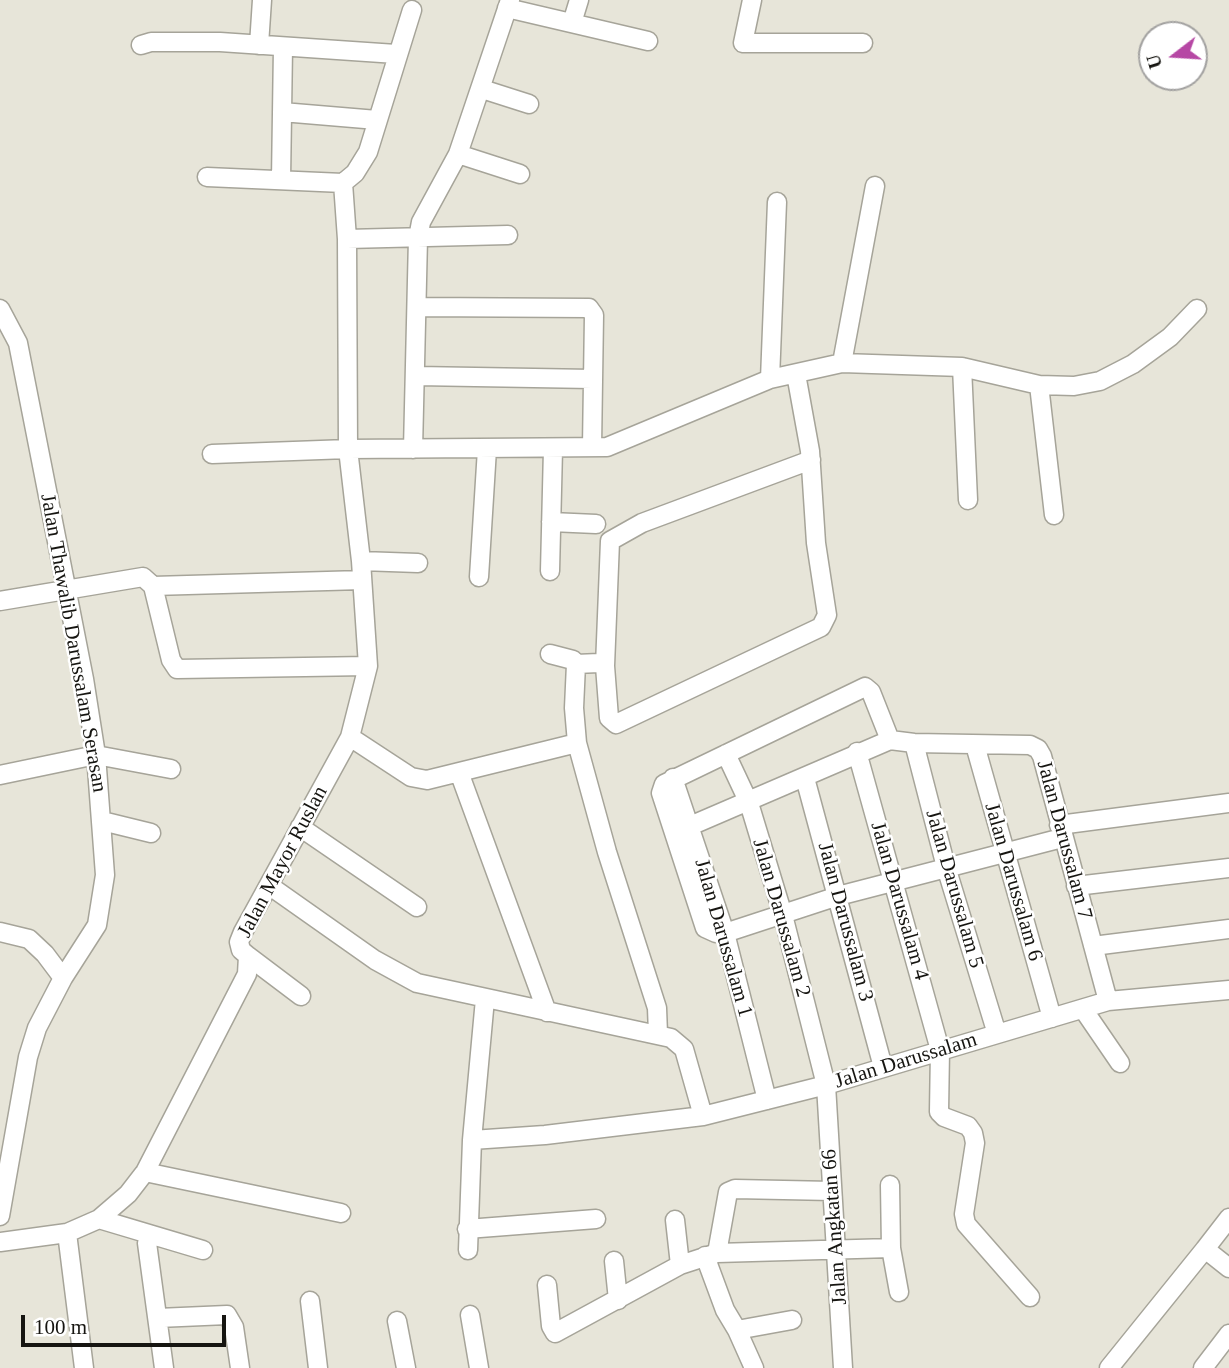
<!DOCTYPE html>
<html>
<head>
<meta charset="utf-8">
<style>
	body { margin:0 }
	#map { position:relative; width:1229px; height:1368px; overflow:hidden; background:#e7e5d9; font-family:Georgia,serif }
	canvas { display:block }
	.north { position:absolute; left:1138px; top:21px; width:70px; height:70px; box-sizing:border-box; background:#fff; border:2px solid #a2a1a0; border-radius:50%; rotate:253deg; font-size:19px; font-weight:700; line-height:28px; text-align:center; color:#161511 }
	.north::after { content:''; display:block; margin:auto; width:24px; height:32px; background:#b647a4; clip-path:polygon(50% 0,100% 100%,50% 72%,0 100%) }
	.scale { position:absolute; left:21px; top:1315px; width:205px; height:32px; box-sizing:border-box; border:4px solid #161511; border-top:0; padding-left:9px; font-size:21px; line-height:24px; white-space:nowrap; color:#161511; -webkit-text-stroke:5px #fff; paint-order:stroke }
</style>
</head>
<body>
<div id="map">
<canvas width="1229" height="1368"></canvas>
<div class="north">U</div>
<div class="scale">100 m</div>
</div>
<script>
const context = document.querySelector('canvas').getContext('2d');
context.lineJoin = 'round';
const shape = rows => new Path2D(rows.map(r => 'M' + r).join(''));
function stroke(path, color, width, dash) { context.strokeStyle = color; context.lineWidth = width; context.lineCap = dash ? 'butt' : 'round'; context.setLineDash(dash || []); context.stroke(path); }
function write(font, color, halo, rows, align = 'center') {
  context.font = font + ' Georgia,serif'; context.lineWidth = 5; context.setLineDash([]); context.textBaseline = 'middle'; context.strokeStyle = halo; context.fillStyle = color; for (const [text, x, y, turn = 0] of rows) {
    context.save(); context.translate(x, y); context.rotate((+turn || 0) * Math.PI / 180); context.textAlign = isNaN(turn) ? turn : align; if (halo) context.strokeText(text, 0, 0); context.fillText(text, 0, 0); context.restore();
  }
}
const minor = shape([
	[752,0,743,43,863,43],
	[507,8,648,41],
	[572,23,579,0],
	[141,45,151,42,220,42,396,54],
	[259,45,262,0],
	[482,89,529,104],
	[282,112,377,120],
	[458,154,520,174],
	[207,177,343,183,355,173,368,152,412,10],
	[281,180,283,47],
	[343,183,347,239],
	[417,307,589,308,594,315,592,447],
	[0,309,18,343,84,679,96,755,105,875,97,925,63,978,37,1028,28,1057,0,1216],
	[842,363,875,186],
	[962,367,968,500],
	[417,376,592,379],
	[770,379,777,202],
	[1039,385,1054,515],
	[413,449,418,238,421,222,458,154,510,0],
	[212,454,348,449,607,447,770,379,842,363,962,367,1039,385,1074,386,1100,381,1133,364,1170,337,1197,309],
	[551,522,596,524],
	[361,561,418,563],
	[550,571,553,449],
	[479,577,487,449],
	[153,586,362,580],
	[0,601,143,577,153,586,171,660,177,669,368,666],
	[550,654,573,660,576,664,574,708,577,743,607,852,657,1008,658,1034],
	[576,664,599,663,605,666,609,718,616,724,821,627,827,615,816,543,810,451,796,374],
	[605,666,610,541,642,523,811,460],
	[350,737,411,777,427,780,577,743],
	[890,740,871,692,865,687,664,784,661,793,705,928,716,933,725,933,838,896,1062,838],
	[914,743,946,867,997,1034],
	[975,745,1052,1018],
	[857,752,940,1050,939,1112,944,1117,968,1126,973,1133,975,1143,964,1214,966,1224,1030,1297],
	[726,754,749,803,783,915,826,1085,843,1368],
	[459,772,547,1012],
	[0,775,96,755,171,769],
	[673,778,725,933,767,1100],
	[805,778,883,1067],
	[102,821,151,833],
	[1059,825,1229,803],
	[690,826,890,740,914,743,1030,745,1038,749,1042,756,1108,1001],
	[300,827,417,907],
	[270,886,375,960,417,983,671,1038,684,1049,703,1116],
	[1076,886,1229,868],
	[0,932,29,939,45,954,63,978],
	[1093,946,1229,929],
	[248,956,301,996],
	[1083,1009,1120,1063],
	[472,1140,545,1135,703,1116,826,1085,1108,1001,1229,990],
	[145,1172,341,1213],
	[890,1185,891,1248,899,1292],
	[1229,1218,1205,1249,1229,1268],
	[99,1219,203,1250],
	[675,1220,680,1265],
	[467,1229,596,1219],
	[67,1233,84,1368],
	[0,1242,67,1233,99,1219,128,1194,145,1172,247,974,248,956,241,950,239,942,243,932,350,737,368,666,361,561,348,449,347,239,508,235],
	[147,1243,164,1368],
	[468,1250,472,1140,485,999],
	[717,1253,728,1192,735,1189,832,1191],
	[705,1256,725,1310,737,1330,792,1320],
	[614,1261,618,1300],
	[547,1285,551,1326,555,1333,680,1265,717,1253,891,1248],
	[310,1301,318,1368],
	[470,1315,479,1368],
	[158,1318,227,1315,234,1327,240,1368],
	[397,1321,406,1368],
	[737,1330,754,1368],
	[1109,1368,1205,1249],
	[1203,1368,1229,1334]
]);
stroke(minor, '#a6a499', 21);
stroke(minor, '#fff', 18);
write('21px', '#161511', '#fff', [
	["Jalan Thawalib Darussalam Serasan",73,643,80],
	["Jalan Darussalam 7",1064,840,75],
	["Jalan Mayor Ruslan",283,862,-62],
	["Jalan Darussalam 6",1013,882,74],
	["Jalan Darussalam 5",954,889,74],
	["Jalan Darussalam 4",899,901,74],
	["Jalan Darussalam 2",781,918,74],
	["Jalan Darussalam 3",845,922,75],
	["Jalan Darussalam 1",723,938,74],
	["Jalan Darussalam",906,1061,-17],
	["Jalan Angkatan 66",835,1227,-94]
]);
</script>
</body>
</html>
